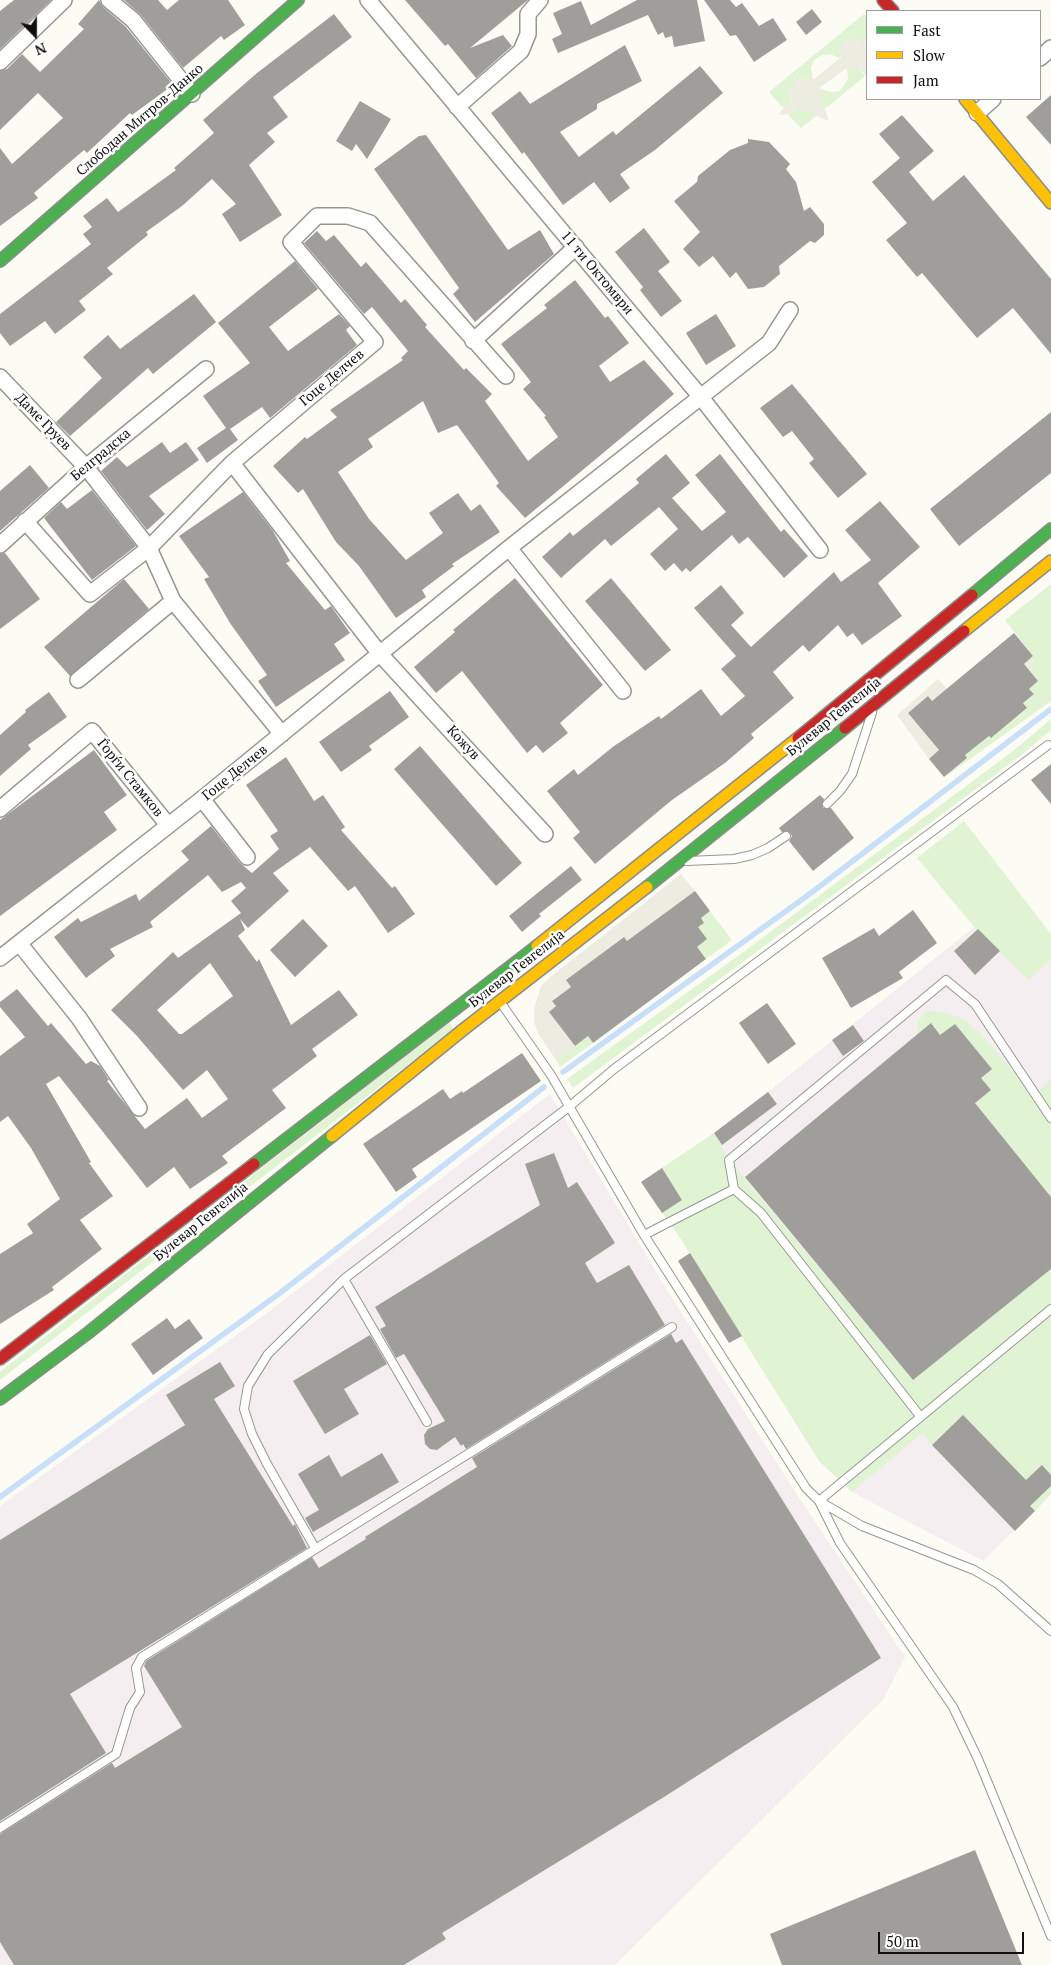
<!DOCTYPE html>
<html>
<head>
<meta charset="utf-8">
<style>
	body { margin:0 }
	#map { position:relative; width:1051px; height:1965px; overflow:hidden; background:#fcfcf5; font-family:"PT Serif",serif }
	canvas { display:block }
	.legend { position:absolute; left:866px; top:10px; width:175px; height:90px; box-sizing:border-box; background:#fff; border:1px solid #9f9f9f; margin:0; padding:6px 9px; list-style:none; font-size:15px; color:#0f0f0f }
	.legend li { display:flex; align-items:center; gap:10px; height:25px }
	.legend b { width:25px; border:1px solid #9f9f9f }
	.north { position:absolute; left:10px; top:10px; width:50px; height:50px; -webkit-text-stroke:4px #fff; paint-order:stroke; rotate:158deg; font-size:14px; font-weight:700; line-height:20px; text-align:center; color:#0f0f0f }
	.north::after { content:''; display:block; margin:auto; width:18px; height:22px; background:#0f0f0f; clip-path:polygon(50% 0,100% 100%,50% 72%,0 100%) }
	.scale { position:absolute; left:878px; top:1932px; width:146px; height:22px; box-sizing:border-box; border:2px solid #0f0f0f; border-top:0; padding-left:6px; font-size:15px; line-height:18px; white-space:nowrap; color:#0f0f0f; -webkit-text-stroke:4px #fff; paint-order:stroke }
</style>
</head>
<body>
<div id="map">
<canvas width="1051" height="1965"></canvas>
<ul class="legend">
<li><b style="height:6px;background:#4caf50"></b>Fast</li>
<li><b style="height:6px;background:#ffc107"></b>Slow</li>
<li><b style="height:6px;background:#c62828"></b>Jam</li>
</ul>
<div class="north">N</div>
<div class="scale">50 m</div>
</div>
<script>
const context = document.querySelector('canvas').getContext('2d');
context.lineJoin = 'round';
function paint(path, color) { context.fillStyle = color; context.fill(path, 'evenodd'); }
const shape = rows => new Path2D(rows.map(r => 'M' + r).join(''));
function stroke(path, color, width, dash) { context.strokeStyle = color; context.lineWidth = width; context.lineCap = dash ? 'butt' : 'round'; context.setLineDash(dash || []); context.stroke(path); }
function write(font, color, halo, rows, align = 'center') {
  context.font = font + ' "PT Serif",serif'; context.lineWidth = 5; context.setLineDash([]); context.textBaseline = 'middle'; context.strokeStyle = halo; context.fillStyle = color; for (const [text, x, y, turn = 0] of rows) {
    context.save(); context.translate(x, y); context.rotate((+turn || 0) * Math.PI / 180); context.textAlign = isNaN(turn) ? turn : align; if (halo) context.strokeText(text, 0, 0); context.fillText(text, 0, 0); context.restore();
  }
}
paint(shape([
	[974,927,1029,979,1051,960,1051,1494,983,1561,852,1492,819,1461,679,1236,641,1182,714,1133,768,1092],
	[550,1094,667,1290,796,1493,905,1657,883,1700,615,1965,0,1965,0,1506,275,1307]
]), '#f4eef1');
paint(shape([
	[864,14,867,17,867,36,860,41,850,39,839,58,830,54,822,55,814,60,811,68,813,79,789,91,792,101,783,108,769,92],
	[847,68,858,68,865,76,825,109,818,103,823,96,819,88,830,92,840,91,848,79],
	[797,107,812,110,816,116,801,128,788,115],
	[1051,584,1051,701,945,777,967,758,950,736,972,750,989,736,991,738,1027,709,1023,703,1033,694,1029,689,1038,681,1031,673,1033,656,1005,620],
	[1051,719,1051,730,1019,757,573,1088,567,1079,742,953,1013,751],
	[964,821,1051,934,1051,960,1029,980,974,927,917,858],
	[710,911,732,940,706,959,697,947,698,927,704,923,701,918],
	[927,1011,941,1012,962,1018,980,1033,1034,1095,1051,1079,1051,1197,975,1103,991,1090,981,1078,991,1069,955,1024,940,1035,930,1023,917,1035,918,1021],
	[449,1022,454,1029,0,1380,0,1372],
	[588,1036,593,1043,560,1067,556,1060],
	[714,1133,729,1160,913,1380,1051,1269,1051,1475,1042,1465,1026,1480,963,1415,932,1445,922,1433,852,1492,819,1461,679,1236,662,1213,682,1200,662,1168],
	[1051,1486,1051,1494,1035,1511,1030,1506]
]), '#e0f4d3');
paint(shape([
	[867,36,867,76,858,68,851,71,847,68,819,88,823,96,818,103,825,109,829,121,816,116,812,110,804,112,797,108,788,114,779,115,783,108,792,101,789,91,794,82,803,77,814,79,841,57,839,50,843,42,850,39,860,41],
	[1033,656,1031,673,959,733,928,696,908,713,939,750,929,759,897,715,938,679,967,711],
	[681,874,695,891,647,926,633,950,623,937,566,980,571,987,552,1000,556,1006,549,1012,575,1046,556,1060,539,1035,534,1023,534,1009,541,986,549,978]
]), '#edece0');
stroke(shape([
	[563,1072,811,893,1051,709],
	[0,1497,280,1293,544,1087]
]), '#c8dff9', 5.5);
paint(shape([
	[14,0,51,0,0,49,0,11],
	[99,0,103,7,126,27,173,85,132,115,130,113,87,153,84,150,34,193,38,198,0,226,0,148,12,164,63,118,38,93,0,130,0,71,7,69,22,54,40,72,84,29,78,24],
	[124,0,158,0,167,10,179,0,228,0,245,25,224,40,221,36,183,68,140,14],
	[405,0,528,0,470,48,503,35,512,46,476,78,448,44,445,46],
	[637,0,697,0,705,41,674,47,672,36,665,38,663,32,658,35,648,15,558,53,552,39,562,34,553,13,581,1,591,25],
	[704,0,730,0,736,7,742,3,759,26,773,18,787,40,754,62,736,35,730,36],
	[812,9,822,22,806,35,796,22],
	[334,14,352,37,273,97,288,117,267,133,275,142,249,165,282,215,240,242,222,214,236,204,212,179,182,206,146,232,148,235,107,268,113,274,79,301,86,310,55,334,45,321,10,346,0,333,0,314,91,244,83,234,92,227,83,216,107,198,118,212,176,170,174,168,214,133,203,120,257,73],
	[625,45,642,81,597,104,597,109,560,132,579,157,613,131,616,135,700,66,723,93,655,150,620,174,630,188,610,203,594,182,563,205,524,152,522,154,491,113,520,91,530,104],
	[1051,95,1051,145,1026,117],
	[360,101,391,119,367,159,356,144,352,151,336,141],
	[902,115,934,151,909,172,933,201,964,175,1051,279,1051,354,1013,308,977,338,922,273,917,277,886,240,907,223,872,182,900,158,879,134],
	[426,135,508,250,540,230,554,254,475,322,453,294,459,288,374,169,419,136],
	[748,139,769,142,790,164,786,169,796,182,804,211,810,207,824,224,824,235,815,243,810,241,779,266,780,274,764,287,748,289,736,272,730,278,713,256,699,267,683,249,700,232,674,201,697,182,698,176,730,150,748,143],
	[644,228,670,262,658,271,682,301,661,317,640,290,643,287,615,252],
	[317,231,326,241,334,235,361,267,366,262,401,303,405,299,427,325,425,327,464,370,466,368,492,394,485,401,528,461,558,437,544,417,546,416,523,389,531,382,501,344,547,308,544,305,575,280,605,318,608,316,629,343,599,366,610,382,644,360,674,394,525,518,496,486,499,483,457,425,438,433,423,401,368,439,373,447,338,472,369,519,406,560,443,533,429,513,458,493,471,511,480,504,500,532,452,564,454,566,422,590,426,597,396,618,359,566,336,542,303,489,298,493,273,466,305,437,307,439,337,417,330,410,403,360,401,358,408,351,372,307,364,314,304,243],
	[295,261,318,289,269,327,288,351,339,314,350,326,346,330,357,345,270,418,262,407,230,429,238,440,207,463,197,448,226,428,203,396,250,363,218,323],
	[194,294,216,322,153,374,148,368,70,436,56,422,102,378,83,357,108,335,120,349],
	[716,314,736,346,706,365,686,333],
	[792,384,867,474,838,498,809,463,814,459,792,431,783,437,760,408],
	[1051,412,1051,473,959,546,930,509],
	[162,442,170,453,186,442,199,460,149,496,165,514,147,530,101,471,117,457,127,467],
	[666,454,690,483,672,498,702,531,726,512,695,475,720,454,781,532,784,529,808,556,784,578,748,537,739,544,732,535,690,572,686,568,682,572,674,563,665,571,650,554,678,529,659,507,611,546,605,539,561,578,542,557,570,532,573,536,639,483,636,479],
	[30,465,49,488,0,531,0,491],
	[92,490,136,546,92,580,44,518,61,502,67,509],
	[243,492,273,531,290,561,286,563,325,610,331,606,350,633,334,644,345,660,276,707,258,681,267,675,230,623,204,579,209,577,179,536],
	[880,501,920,547,878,583,902,616,862,645,853,633,847,637,838,625,809,652,803,645,773,672,794,698,751,734,754,738,725,763,672,800,595,864,573,838,580,832,547,791,574,769,578,775,614,746,659,716,661,719,701,689,721,716,745,696,721,669,736,656,694,608,721,585,744,613,731,625,751,647,834,572,841,582,871,560,845,530],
	[5,553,40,599,0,629,0,554],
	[515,578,603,685,560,723,568,733,543,753,536,745,527,753,462,671,436,693,414,667,455,632,453,630],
	[611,578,671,650,645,671,585,601],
	[124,579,149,609,70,676,44,647],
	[1014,633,1033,656,1024,664,1038,681,1029,689,1034,694,1023,703,1027,708,991,738,989,736,965,755,967,758,944,777,929,759,939,750,908,713,928,696,932,701],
	[390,691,409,717,369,746,372,750,341,772,319,742],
	[49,692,67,717,28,745,31,749,0,776,0,735,26,712,25,710],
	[420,746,522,863,496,886,394,769],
	[94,750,127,795,104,812,117,830,0,916,0,820],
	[286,757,314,801,323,795,345,827,341,830,392,888,395,886,415,914,388,933,355,886,348,891,310,847,273,873,289,891,248,928,240,919,245,930,238,936,257,962,259,959,291,1025,339,990,358,1015,312,1049,317,1056,272,1090,286,1108,222,1156,228,1163,190,1189,174,1167,147,1188,59,1076,46,1084,91,1162,89,1163,113,1196,80,1220,102,1249,52,1287,54,1290,0,1324,0,1254,33,1233,27,1224,60,1199,31,1148,8,1116,0,1122,0,1056,25,1037,0,1007,0,1002,17,989,48,1026,51,1023,86,1064,91,1061,100,1066,109,1080,107,1081,145,1129,187,1098,202,1118,228,1099,207,1070,183,1090,137,1036,111,1010,173,952,178,958,241,913,231,901,246,888,241,882,222,892,208,875,150,922,153,927,110,949,115,956,86,978,54,937,78,918,81,922,136,894,139,901,189,860,181,851,211,826,240,863,252,873,279,849,270,836,278,831,246,785],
	[210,963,233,996,182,1034,179,1034,157,1010],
	[1051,764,1051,804,1031,780],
	[820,795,824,799,823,808,831,808,854,838,813,871,789,841,792,836,790,833,782,832,779,828],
	[571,866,582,880,539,914,541,916,522,932,509,916],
	[695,891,710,911,701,918,704,923,698,927,707,939,697,947,706,959,593,1043,588,1036,575,1046,549,1012,556,1006,552,1001,571,987,566,980,624,937,627,941],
	[913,910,937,943,899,972,903,978,851,1008,822,958,874,928,879,936],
	[303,919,328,946,295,977,270,950],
	[978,929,1000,951,975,975,954,951],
	[767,1003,796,1044,768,1064,739,1023],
	[931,1023,940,1035,955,1024,992,1069,981,1078,991,1090,975,1103,1051,1197,1051,1269,913,1380,745,1177],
	[853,1025,864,1041,843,1056,832,1040],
	[522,1053,541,1081,412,1169,417,1177,396,1192,363,1144,443,1089,450,1099,462,1091,463,1093],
	[768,1092,777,1104,722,1145,714,1133],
	[554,1153,568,1188,577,1182,615,1243,585,1263,597,1283,629,1265,665,1325,466,1449,463,1444,461,1446,455,1437,437,1450,430,1449,425,1444,424,1435,428,1429,445,1421,404,1354,396,1358,380,1329,386,1326,375,1307,540,1205,525,1164],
	[662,1168,682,1200,662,1213,641,1182],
	[690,1253,742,1336,729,1343,678,1261],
	[167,1318,175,1329,189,1319,203,1338,153,1375,131,1344],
	[671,1334,676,1343,682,1339,881,1658,664,1797,442,1933,446,1939,404,1965,14,1965,0,1942,0,1834,112,1763,115,1768,182,1727,144,1666,146,1661,312,1557,319,1568,366,1539,365,1537,477,1467,472,1458],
	[370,1335,387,1364,344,1389,359,1414,325,1434,293,1381],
	[220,1362,235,1386,214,1399,293,1526,295,1524,307,1548,70,1694,106,1753,0,1821,0,1540,185,1425,166,1395],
	[963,1415,1026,1480,1042,1465,1051,1475,1051,1486,1030,1506,1035,1511,1015,1531,932,1445],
	[382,1453,399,1482,313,1532,305,1518,319,1510,298,1474,329,1455,341,1477],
	[975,1850,1022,1965,782,1965,770,1934]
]), '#a09e9a');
const lane = shape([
	[827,804,840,791,852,774,872,713],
	[687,861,734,859,752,855,768,848,786,836],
	[501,1003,551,1075,644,1235,806,1488,819,1501,862,1526,974,1570,998,1584,1051,1631],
	[734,1189,761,1213,920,1416],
	[644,1235,734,1189,729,1160,946,980,975,1004,1051,1118],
	[1051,1309,819,1501,840,1543,953,1707,978,1759,1051,1936],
	[427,1422,344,1279,570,1106,614,1069,1048,745],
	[315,1548,267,1464,252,1434,244,1409,248,1386,268,1354,344,1279],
	[0,1828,116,1754,130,1708,140,1692,136,1668,142,1657,672,1327]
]);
const street = shape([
	[109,0,133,20,192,94],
	[368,0,700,396,820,550],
	[1040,58,1051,48],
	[0,62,64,0],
	[457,107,521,51,528,34,528,14,540,0],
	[977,113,993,99],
	[473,341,576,247],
	[0,377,86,467,149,548,173,601,282,734],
	[232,463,380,654,545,834],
	[25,521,90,594,149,548,232,463,375,342,291,242,317,216,348,216,370,223,506,376],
	[0,545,86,467,206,369],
	[509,548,623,691],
	[78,680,173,601],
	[202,799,247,857],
	[0,809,92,731,168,825],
	[19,943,79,1018,139,1108],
	[0,958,202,799,509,548,769,343,790,310]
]);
const fast = shape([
	[0,261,298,0],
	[972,595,1051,529],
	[647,887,845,728],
	[254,1164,537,946],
	[0,1399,88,1333,332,1136]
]);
const slow = shape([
	[965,99,1051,203],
	[964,631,1051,561],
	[537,946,798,738],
	[332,1136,464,1029,647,887]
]);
const jam = shape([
	[883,0,893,11],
	[845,728,964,631],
	[798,738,972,595],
	[0,1359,254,1164]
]);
stroke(lane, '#969693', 10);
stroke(street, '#969693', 18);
stroke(fast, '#8c8c89', 14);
stroke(slow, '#8c8c89', 14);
stroke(jam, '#8c8c89', 14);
stroke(lane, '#fffffe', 8);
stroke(street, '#fffffe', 15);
stroke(fast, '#4caf50', 11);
stroke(slow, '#ffc107', 11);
stroke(jam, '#c62828', 11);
write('14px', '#0f0f0f', '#fff', [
	["Слободан Митров-Данко",140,120,-41],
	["11 ти Октомври",597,273,50],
	["Гоце Делчев",332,378,-40],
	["Даме Груев",43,422,46],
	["Белградска",101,455,-40],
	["Булевар Гевгелија",834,717,-39],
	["Кожув",463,743,47],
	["Гоце Делчев",235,773,-39],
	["Ѓорѓи Стамков",130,778,51],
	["Булевар Гевгелија",517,969,-38],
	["Булевар Гевгелија",201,1222,-39]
]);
</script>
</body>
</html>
